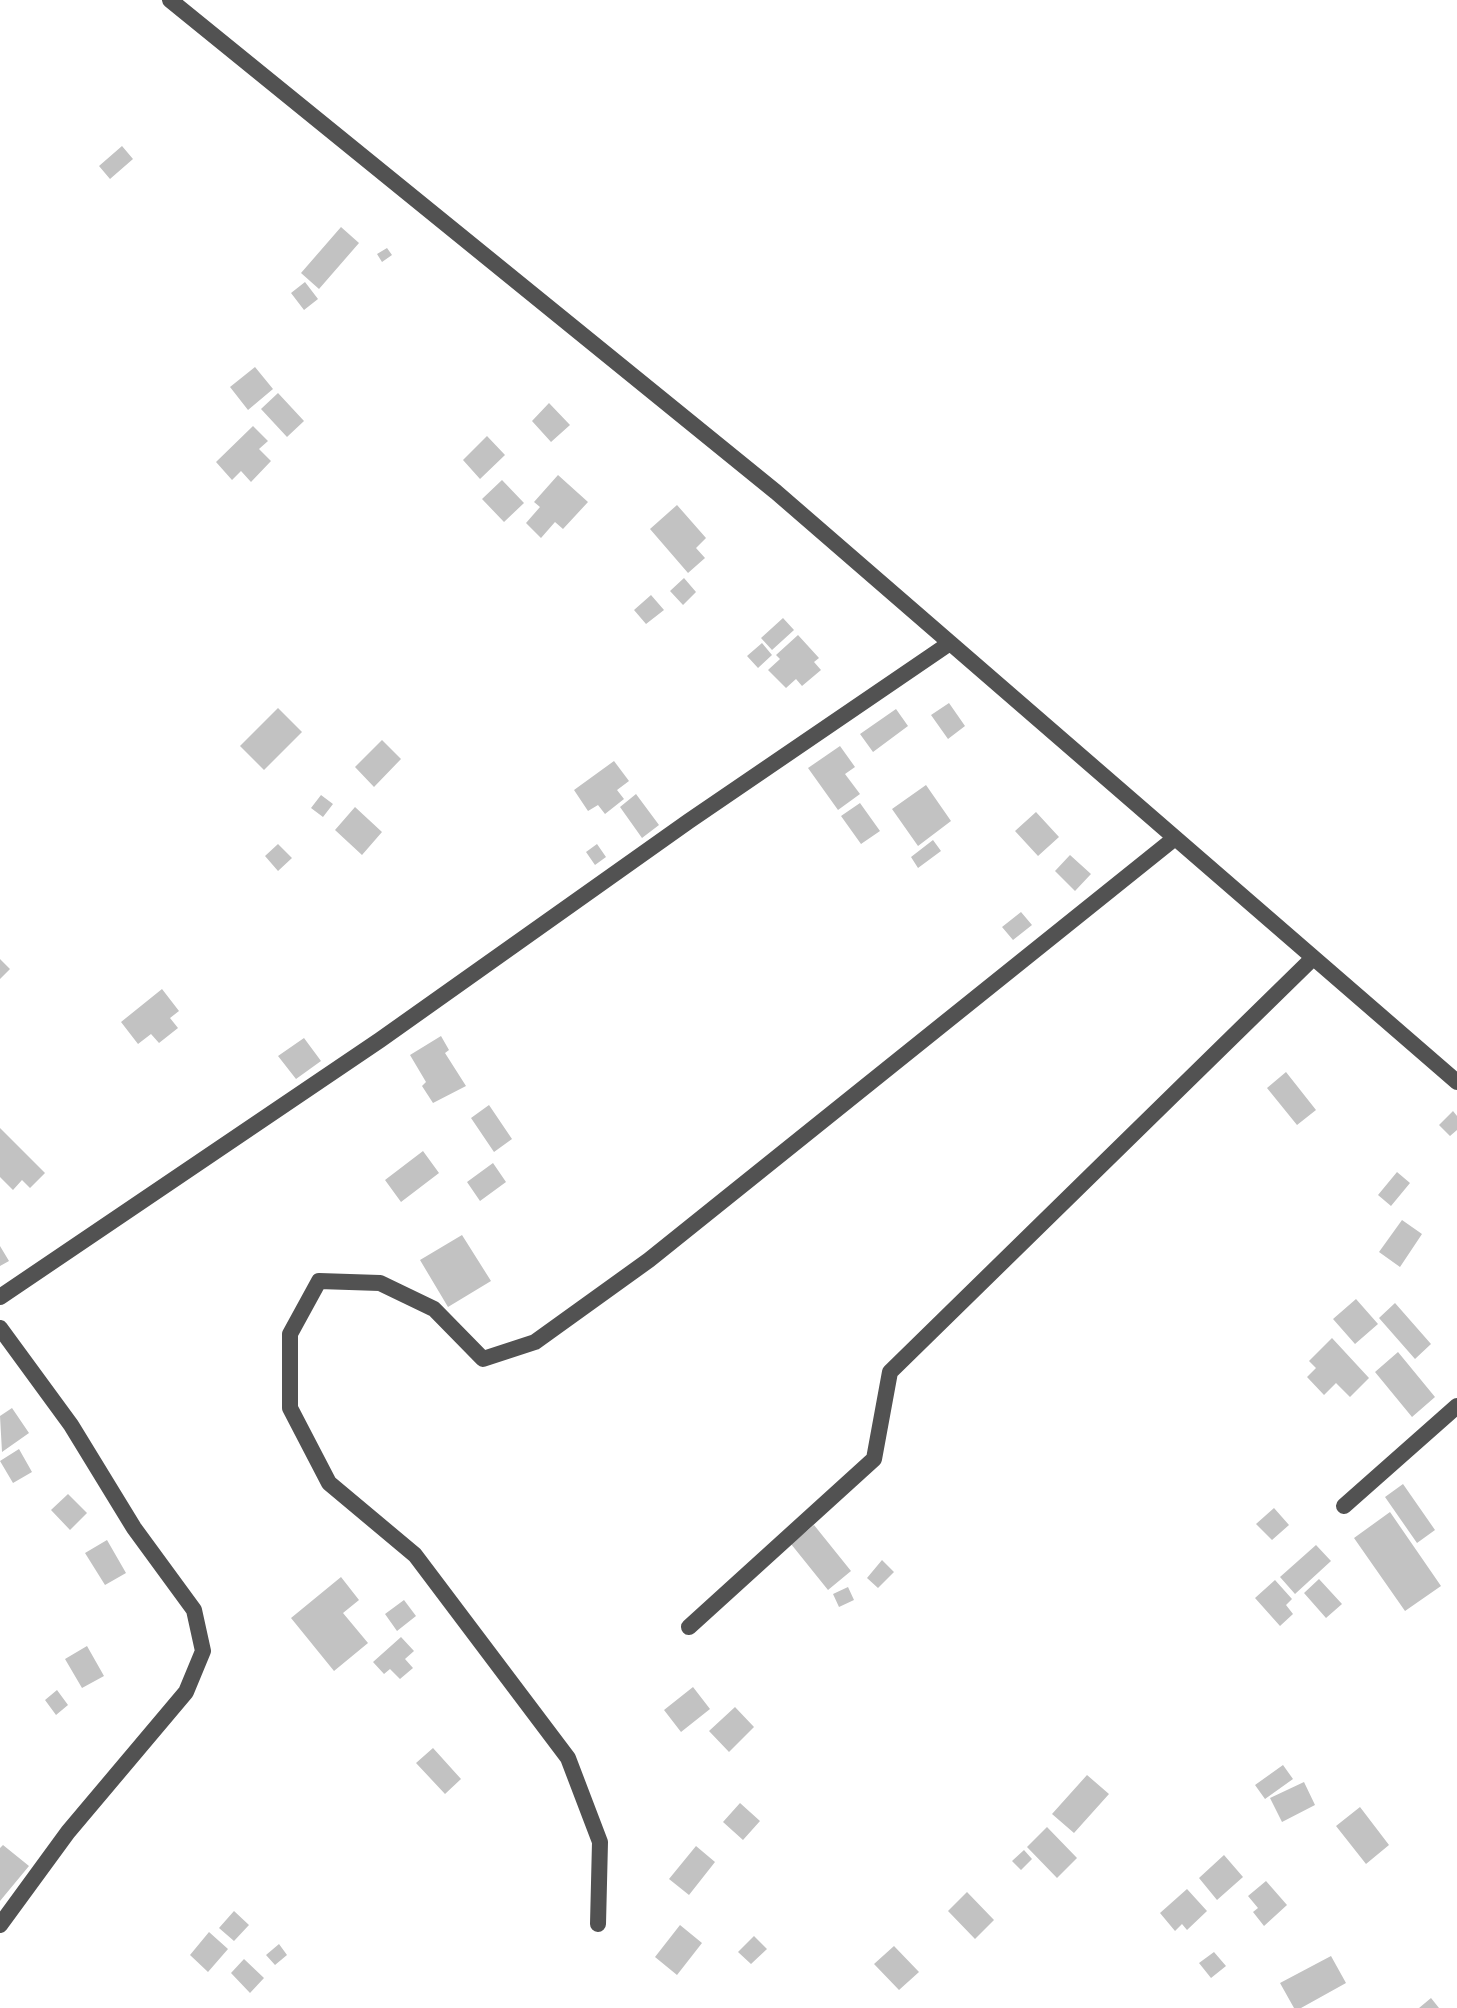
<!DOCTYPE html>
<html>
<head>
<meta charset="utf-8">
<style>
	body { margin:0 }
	canvas { display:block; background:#fff }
</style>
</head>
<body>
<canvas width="1457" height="2008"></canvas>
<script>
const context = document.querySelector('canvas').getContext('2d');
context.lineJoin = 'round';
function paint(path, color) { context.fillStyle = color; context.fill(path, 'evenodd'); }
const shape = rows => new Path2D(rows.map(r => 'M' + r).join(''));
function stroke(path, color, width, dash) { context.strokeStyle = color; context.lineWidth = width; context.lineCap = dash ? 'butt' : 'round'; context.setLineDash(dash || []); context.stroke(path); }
paint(shape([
	[122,146,133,159,110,179,99,166],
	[341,227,359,243,319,289,301,273],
	[387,248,392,255,382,262,377,254],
	[305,282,318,299,304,310,291,293],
	[255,367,273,389,248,410,230,387],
	[278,393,304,421,287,437,261,409],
	[549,403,570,425,551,442,532,421],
	[253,426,268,441,259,449,271,461,251,482,241,471,232,480,216,462],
	[487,436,505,455,480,479,463,460],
	[558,475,588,502,563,529,555,522,541,538,526,523,540,507,534,502],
	[502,480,524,503,504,522,482,499],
	[677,505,706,538,696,548,705,558,688,573,650,529],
	[684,578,696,592,683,605,670,591],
	[651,595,664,610,646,624,634,610],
	[783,618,794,630,772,650,761,638],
	[798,635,819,658,814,662,821,670,802,686,796,679,786,688,768,670,780,659,776,655],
	[762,643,772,655,758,668,747,656],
	[949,703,965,726,948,739,931,715],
	[278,708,302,732,264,770,240,746],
	[896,709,908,726,873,752,860,734],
	[382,740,401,759,374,787,355,767],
	[840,746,855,767,845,774,860,794,838,810,808,768],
	[614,761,629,781,617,790,624,799,605,814,598,805,588,811,574,790],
	[926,785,951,821,918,846,892,809],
	[636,794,659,825,642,838,620,807],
	[321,795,333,804,323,817,311,808],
	[860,803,880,831,861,844,841,816],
	[355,807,382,832,362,855,335,830],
	[1036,812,1059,837,1038,856,1015,831],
	[933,840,941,851,918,868,911,857],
	[278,844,292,858,278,871,265,856],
	[597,844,606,857,595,865,586,852],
	[1070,855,1091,874,1075,891,1055,871],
	[1021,912,1032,925,1013,940,1002,927],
	[0,959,10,969,0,979],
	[162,989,179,1011,170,1018,178,1028,159,1043,151,1034,138,1044,121,1022],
	[441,1036,449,1050,445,1053,466,1086,433,1103,422,1086,426,1082,410,1055],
	[304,1038,321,1061,296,1079,278,1056],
	[1286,1072,1316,1110,1297,1125,1267,1088],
	[489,1105,512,1139,494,1152,471,1118],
	[1453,1111,1457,1116,1457,1130,1450,1136,1439,1125],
	[0,1128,45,1173,30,1188,22,1180,13,1190,0,1177],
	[423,1151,439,1173,401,1202,385,1180],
	[493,1163,506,1182,480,1201,467,1182],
	[1397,1172,1410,1183,1391,1206,1378,1195],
	[1402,1220,1422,1234,1400,1267,1379,1252],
	[462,1235,491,1281,448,1307,420,1260],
	[0,1246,9,1261,0,1266],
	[1356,1299,1378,1324,1355,1344,1333,1319],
	[1395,1303,1431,1344,1415,1359,1379,1318],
	[1332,1338,1369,1378,1350,1397,1336,1383,1324,1395,1307,1377,1316,1368,1309,1361],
	[1398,1352,1435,1397,1412,1417,1375,1372],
	[12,1408,29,1433,2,1452,0,1416],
	[19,1449,32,1472,13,1483,0,1461],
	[1403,1484,1435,1530,1417,1543,1385,1497],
	[68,1494,87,1513,70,1530,51,1510],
	[1274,1508,1289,1525,1272,1540,1256,1524],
	[1390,1512,1441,1586,1405,1611,1354,1538],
	[814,1525,851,1571,828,1590,791,1544],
	[107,1540,126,1573,105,1585,85,1553],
	[1316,1545,1331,1561,1295,1594,1280,1577],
	[882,1560,894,1572,878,1588,867,1578],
	[341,1577,359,1600,343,1613,368,1643,334,1671,291,1618],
	[1319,1579,1342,1604,1326,1618,1304,1593],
	[1275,1580,1292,1599,1286,1605,1293,1614,1280,1626,1255,1598],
	[848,1587,854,1600,839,1607,833,1594],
	[404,1600,416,1616,397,1631,385,1614],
	[401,1637,414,1651,405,1659,413,1668,400,1679,390,1669,384,1674,373,1662],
	[87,1646,104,1676,82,1688,65,1659],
	[693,1687,710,1709,681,1732,664,1710],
	[57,1690,68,1705,56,1715,45,1700],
	[735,1707,754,1727,729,1752,709,1731],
	[433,1748,461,1779,445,1794,416,1763],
	[1283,1765,1293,1779,1265,1799,1255,1785],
	[1087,1775,1109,1794,1074,1833,1052,1814],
	[1304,1782,1315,1805,1282,1822,1270,1798],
	[740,1803,760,1821,743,1840,723,1822],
	[1360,1807,1389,1845,1366,1864,1336,1826],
	[1047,1827,1077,1858,1057,1878,1027,1847],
	[3,1845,29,1866,0,1901,0,1848],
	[696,1846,715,1862,689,1895,669,1879],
	[1024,1850,1032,1859,1021,1870,1012,1861],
	[1224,1855,1243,1877,1217,1900,1199,1878],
	[1266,1881,1287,1905,1264,1926,1253,1912,1258,1908,1248,1896],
	[1187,1889,1207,1911,1187,1930,1182,1924,1175,1931,1160,1913],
	[967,1892,994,1920,975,1939,948,1911],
	[234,1911,249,1925,234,1941,219,1928],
	[680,1925,702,1943,677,1975,655,1957],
	[209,1932,228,1949,208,1972,190,1955],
	[754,1936,767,1949,751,1964,738,1952],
	[279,1944,287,1955,275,1965,266,1955],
	[894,1946,919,1972,899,1990,874,1964],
	[1214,1952,1226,1966,1211,1978,1199,1963],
	[1331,1956,1346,1983,1301,2008,1294,2008,1280,1983],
	[244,1959,264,1978,250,1993,231,1973],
	[1431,1998,1439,2008,1419,2008]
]), '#c2c2c2');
stroke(shape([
	[170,0,776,492,1457,1082],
	[0,1297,380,1040,689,821,950,643],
	[0,1328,71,1425,134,1528,194,1610,203,1651,186,1692,68,1832,0,1925],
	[1344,1506,1457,1406],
	[689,1627,874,1459,890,1372,1313,958],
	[598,1924,600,1842,568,1758,415,1555,329,1483,290,1408,290,1334,319,1281,380,1283,434,1309,483,1359,535,1342,649,1260,1175,838]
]), '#525252', 16);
</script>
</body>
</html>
